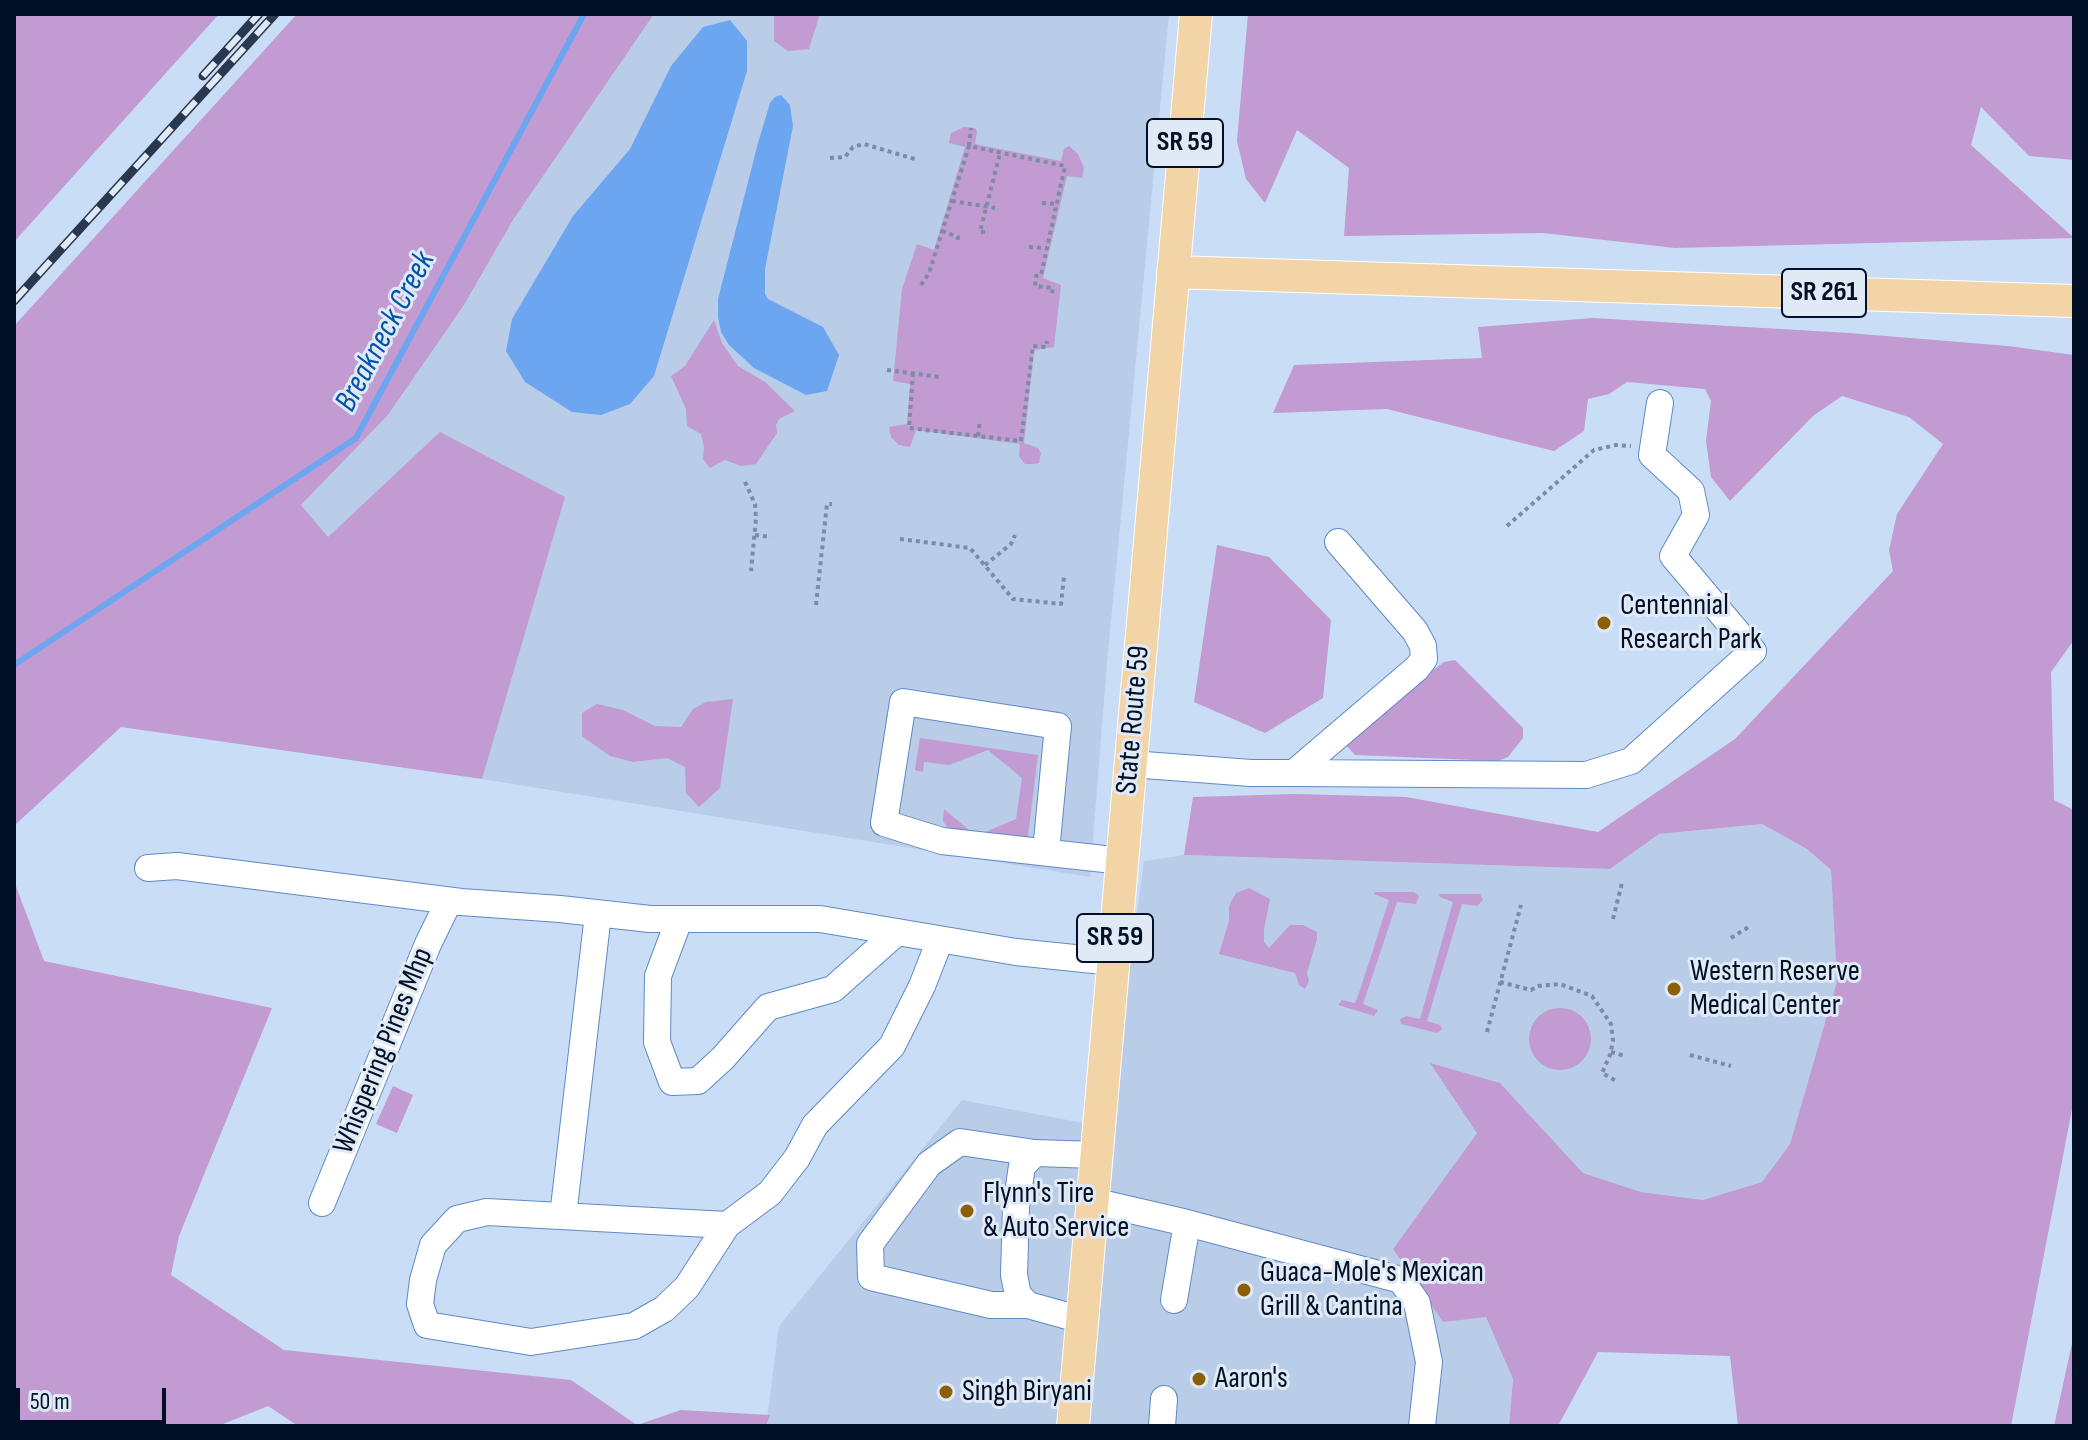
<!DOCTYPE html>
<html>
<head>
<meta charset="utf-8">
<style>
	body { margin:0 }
	#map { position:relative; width:2088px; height:1440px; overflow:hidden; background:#caddf6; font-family:"Sofia Sans Condensed",sans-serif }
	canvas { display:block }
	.frame { position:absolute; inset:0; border:16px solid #021026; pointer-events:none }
	.scale { position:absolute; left:16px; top:1388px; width:150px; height:36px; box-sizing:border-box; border:4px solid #021026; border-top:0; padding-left:10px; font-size:24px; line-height:28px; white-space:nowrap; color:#021026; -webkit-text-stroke:6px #e0e9f6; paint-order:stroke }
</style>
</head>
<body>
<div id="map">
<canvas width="2088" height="1440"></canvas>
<div class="frame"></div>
<div class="scale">50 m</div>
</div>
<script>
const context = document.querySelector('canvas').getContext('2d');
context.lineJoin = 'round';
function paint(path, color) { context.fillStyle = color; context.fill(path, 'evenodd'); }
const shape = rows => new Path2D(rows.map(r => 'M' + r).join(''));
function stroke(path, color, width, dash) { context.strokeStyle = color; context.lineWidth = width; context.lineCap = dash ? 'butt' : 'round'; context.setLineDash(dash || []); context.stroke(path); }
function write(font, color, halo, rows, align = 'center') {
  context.font = font + ' "Sofia Sans Condensed",sans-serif'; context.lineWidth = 6; context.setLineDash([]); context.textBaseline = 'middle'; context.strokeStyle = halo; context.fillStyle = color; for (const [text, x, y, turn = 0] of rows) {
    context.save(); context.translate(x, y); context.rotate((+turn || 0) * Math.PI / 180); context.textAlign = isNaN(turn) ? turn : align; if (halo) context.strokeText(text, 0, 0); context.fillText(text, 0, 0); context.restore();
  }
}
paint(shape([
	[654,14,780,14,809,48,820,14,1169,14,1107,663,1090,877,482,779,564,497,328,538,301,505,388,415,464,305,513,220],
	[1762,824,1807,849,1831,870,1837,981,1790,1144,1762,1182,1703,1200,1641,1192,1583,1173,1500,1083,1477,1133,1393,1249,1443,1321,1486,1316,1513,1379,1509,1426,766,1426,779,1326,962,1100,1099,1126,1128,979,1144,861,1184,855,1610,869,1659,834]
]), '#b9cde9');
paint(shape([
	[14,14,219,14,14,242],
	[297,14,654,14,513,220,464,305,388,415,301,505,328,537,440,432,565,497,482,779,121,727,14,826,14,326],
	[774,14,820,14,809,49,788,51,774,41],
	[1248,14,2074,14,2074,160,2029,156,1981,107,1971,145,2074,238,1675,248,1543,233,1344,236,1349,168,1297,130,1265,203,1246,179,1237,141],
	[964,127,975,128,977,131,975,144,1061,161,1064,149,1069,146,1078,154,1084,168,1082,178,1067,176,1043,278,1061,285,1054,347,1034,350,1024,443,1038,448,1041,453,1039,463,1034,464,1025,464,1019,456,1020,444,916,430,910,447,899,445,891,437,889,427,907,424,910,384,893,381,902,289,917,244,934,250,965,147,949,143,951,133],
	[1593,318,1849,333,2008,346,2074,355,2074,640,2051,672,2054,800,2074,810,2074,1099,2011,1426,1738,1426,1730,1356,1598,1352,1558,1426,1509,1426,1513,1379,1486,1317,1443,1322,1393,1249,1477,1133,1430,1063,1500,1083,1583,1173,1641,1192,1703,1200,1762,1182,1790,1144,1837,981,1831,870,1807,849,1762,824,1659,834,1610,869,1184,855,1193,797,1295,794,1406,797,1598,832,1735,739,1893,571,1889,550,1897,514,1943,444,1909,417,1842,396,1813,416,1730,501,1711,477,1706,441,1711,401,1705,389,1627,382,1609,394,1588,399,1584,431,1554,451,1387,409,1273,413,1294,365,1482,358,1478,327],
	[714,320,722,343,738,366,765,382,795,411,779,419,776,425,777,433,756,464,741,466,725,460,710,468,703,459,704,447,701,434,687,426,686,409,671,376,685,366],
	[1217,545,1269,557,1331,620,1323,698,1265,733,1194,702],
	[1455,660,1523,728,1523,738,1508,757,1498,761,1355,755,1346,745,1419,681,1444,662],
	[733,699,720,788,699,807,686,793,685,767,667,758,633,762,610,756,582,736,582,713,597,704,623,710,655,726,681,727,693,709,706,702],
	[920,738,1038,755,1027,844,954,833,947,827,943,821,944,809,976,836,1016,819,1022,778,988,750,949,765,924,762,923,772,915,770],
	[14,881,44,961,272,1008,179,1236,171,1275,284,1350,571,1380,637,1425,681,1410,770,1415,766,1426,298,1426,268,1406,218,1426,14,1426],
	[1249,888,1270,899,1264,929,1264,942,1269,948,1290,925,1303,925,1317,932,1317,939,1307,973,1309,981,1305,989,1299,985,1295,973,1219,954,1229,921,1229,906,1236,893],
	[1375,892,1414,892,1419,896,1416,904,1397,902,1363,1004,1378,1010,1374,1016,1338,1005,1342,1000,1355,1003,1360,990,1389,900,1374,894],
	[1439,894,1480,894,1483,900,1477,906,1462,904,1427,1021,1440,1025,1442,1029,1437,1033,1401,1024,1400,1019,1406,1016,1420,1019,1453,902,1440,897],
	'1529 1039a31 31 0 1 1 62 0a31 31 0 1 1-62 0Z',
	[393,1086,413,1095,397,1133,376,1124],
	[2074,1334,2074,1426,2054,1426]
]), '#c19bd1');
paint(shape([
	[730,20,747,41,747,71,654,376,630,404,601,415,572,412,525,382,506,351,512,319,573,216,630,149,671,66,703,27],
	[781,95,790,105,793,126,765,269,765,294,768,299,823,327,839,355,827,391,806,395,754,368,729,345,721,332,718,317,718,299,758,143,770,103,775,97]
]), '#6ca5f0');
stroke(shape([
	[14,665,356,438,584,14]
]), '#6ca5f0', 6);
const minor = shape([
	[1131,764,1251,773,1294,773,1417,668,1424,659,1423,646,1415,631,1338,542],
	[1294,773,1586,775,1631,761,1753,651,1673,556,1696,515,1691,491,1652,455,1660,403],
	[1046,851,1058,726,903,702,884,823,942,841,1122,861],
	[148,868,177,866,461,902,560,909,650,919,820,919,1016,952,1113,962],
	[679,920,658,976,657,1042,672,1082,698,1081,723,1058,768,1007,833,989,896,933],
	[1092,1201,1187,1223,1401,1280,1417,1303,1429,1362,1422,1426],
	[322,1203,428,944,449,901],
	[487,1212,652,1221,727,1225,687,1287,664,1309,634,1326,531,1342,427,1325,420,1304,423,1280,433,1245,457,1219,487,1212],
	[563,1216,598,914],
	[727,1225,770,1193,797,1158,815,1125,892,1046,922,986,940,940],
	[1174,1300,1187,1223],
	[1028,1305,991,1305,871,1277,870,1244,929,1164,960,1142,1035,1153],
	[1082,1320,1028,1305,1018,1295,1014,1275,1016,1207,1022,1166,1035,1153,1096,1155],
	[1162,1426,1164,1399]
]);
const major = shape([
	[1173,272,2074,301],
	[1073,1426,1196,14]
]);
stroke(minor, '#5e8ac5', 28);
stroke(major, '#fff', 34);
stroke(shape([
	[969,146,971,128],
	[830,158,845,157,853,147,864,144,918,160],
	[952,201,995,208],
	[1042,203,1057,204],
	[942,231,958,237,957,243],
	[985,232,980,232,1000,153],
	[1029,247,1047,248],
	[921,285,929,273,969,146,1065,166,1041,275,1036,276,1035,286,1053,288,1052,293],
	[887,370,940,377],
	[913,373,909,428,1021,441,1033,346,1046,347,1047,341],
	[978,436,980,420],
	[745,482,755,504,756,518,751,571],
	[1507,526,1594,450,1616,445,1631,446],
	[755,535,771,537],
	[900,539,970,548,1013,599,1061,604,1064,577],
	[985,565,1011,544,1015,535],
	[816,605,827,504,832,504],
	[1613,919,1622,883],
	[1731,938,1750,926],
	[1500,982,1531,990,1538,986,1560,984,1592,996,1611,1024,1613,1041,1610,1055,1602,1073,1618,1082],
	[1487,1032,1521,905],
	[1611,1052,1625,1056],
	[1690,1055,1731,1066]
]), '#7b8ca4', 4, [4, 4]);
stroke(minor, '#fff', 26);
stroke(major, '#f2d4a7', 32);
const rail = shape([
	[203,76,259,14],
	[14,301,275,14]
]);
stroke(rail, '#29384f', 9);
stroke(rail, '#e0e9f6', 6, [18]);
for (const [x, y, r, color] of [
	[1604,623,8,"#8c5f04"],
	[1674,989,8,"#8c5f04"],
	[967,1211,8,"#8c5f04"],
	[1244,1290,8,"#8c5f04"],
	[1199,1379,8,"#8c5f04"],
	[946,1392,8,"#8c5f04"]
]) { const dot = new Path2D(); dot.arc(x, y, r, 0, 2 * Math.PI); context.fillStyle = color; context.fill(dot); stroke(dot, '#e0e9f6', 3); }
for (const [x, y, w] of [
	[1185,143,76],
	[1824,293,84],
	[1115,938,76]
]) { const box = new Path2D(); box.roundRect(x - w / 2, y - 24, w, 48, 6); context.fillStyle = '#e0e9f6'; context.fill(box); stroke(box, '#021026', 2); }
write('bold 28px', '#021026', null, [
	["SR 59",1185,143],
	["SR 261",1824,293],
	["SR 59",1115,938]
]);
write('30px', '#021026', '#e0e9f6', [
	["Centennial",1620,606],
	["Research Park",1620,640],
	["Western Reserve",1690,972],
	["Medical Center",1690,1006],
	["Flynn's Tire",983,1194],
	["& Auto Service",983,1228],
	["Guaca-Mole's Mexican",1260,1273],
	["Grill & Cantina",1260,1307],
	["Aaron's",1215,1379],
	["Singh Biryani",962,1392]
], 'left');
write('30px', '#021026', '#e0e9f6', [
	["State Route 59",1134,720,-85],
	["Whispering Pines Mhp",384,1051,-68]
]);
write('italic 32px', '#0053aa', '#e0e9f6', [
	["Breakneck Creek",386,332,-62]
]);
</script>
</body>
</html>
